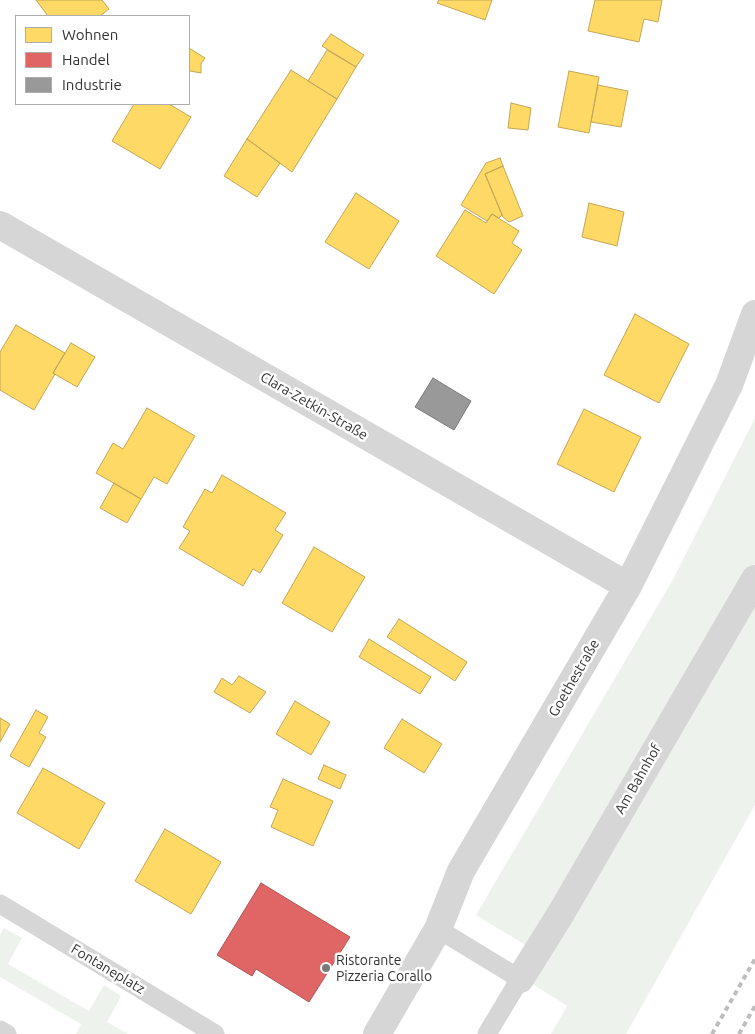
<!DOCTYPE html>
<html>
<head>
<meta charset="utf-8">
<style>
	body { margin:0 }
	#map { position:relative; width:755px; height:1034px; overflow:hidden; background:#fff; font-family:Ubuntu,sans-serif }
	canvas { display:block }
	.legend { position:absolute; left:15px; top:15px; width:175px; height:90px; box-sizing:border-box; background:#fff; border:1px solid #adadad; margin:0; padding:6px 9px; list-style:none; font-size:15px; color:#323232 }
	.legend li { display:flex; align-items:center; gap:10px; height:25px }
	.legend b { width:25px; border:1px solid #adadad }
</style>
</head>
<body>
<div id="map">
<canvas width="755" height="1034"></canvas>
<ul class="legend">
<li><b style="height:14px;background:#ffd966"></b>Wohnen</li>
<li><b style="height:14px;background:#e06666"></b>Handel</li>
<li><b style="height:14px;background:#999"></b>Industrie</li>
</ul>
</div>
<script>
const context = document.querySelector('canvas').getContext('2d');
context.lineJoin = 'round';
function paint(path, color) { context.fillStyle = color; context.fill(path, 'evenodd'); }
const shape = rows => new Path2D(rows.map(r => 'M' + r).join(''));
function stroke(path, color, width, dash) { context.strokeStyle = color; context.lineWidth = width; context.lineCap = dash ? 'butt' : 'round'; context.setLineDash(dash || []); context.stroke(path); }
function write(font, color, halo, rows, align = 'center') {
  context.font = font + ' Ubuntu,sans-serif'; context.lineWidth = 5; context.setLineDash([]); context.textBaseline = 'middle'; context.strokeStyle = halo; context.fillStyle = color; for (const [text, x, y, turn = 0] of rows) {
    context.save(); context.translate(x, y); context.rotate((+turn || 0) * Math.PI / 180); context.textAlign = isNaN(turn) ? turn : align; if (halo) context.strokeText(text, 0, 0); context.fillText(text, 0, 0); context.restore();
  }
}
paint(shape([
	[755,418,755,805,626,1034,551,1034,567,1006,528,981,540,954,476,915,672,581],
	[4,928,22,938,8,964,89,1011,104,985,121,996,107,1022,128,1034,76,1034,81,1024,0,977,0,935]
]), '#eef2ec');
const homes = shape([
	[36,0,102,0,109,9,100,16,48,16,36,0],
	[439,0,492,0,485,20,437,3,439,0],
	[595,0,662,0,658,22,644,19,639,42,588,31,595,0],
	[331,34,364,55,356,67,322,46,331,34],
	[189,48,205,58,201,64,201,73,190,71,189,72,189,48],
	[327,50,356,67,337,99,308,81,327,50],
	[291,70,337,99,292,172,247,139,291,70],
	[569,71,599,77,589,133,558,127,569,71],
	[598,85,628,91,621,127,591,122,598,85],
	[511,103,531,108,528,130,508,128,511,103],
	[134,104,169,104,191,117,160,169,112,141,134,104],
	[247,139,280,163,257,197,224,176,247,139],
	[500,158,503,166,485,174,502,215,499,218,492,214,487,221,461,205,486,163,500,158],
	[503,166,523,216,509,222,503,217,485,174,503,166],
	[356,193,399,221,369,269,325,242,356,193],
	[589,203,624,212,617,246,582,237,589,203],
	[465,210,486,223,492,214,519,231,512,243,522,250,494,294,436,256,465,210],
	[635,314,689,344,659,403,604,375,635,314],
	[16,325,65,353,53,373,55,374,34,410,0,390,0,352,16,325],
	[71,343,95,357,77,387,53,373,71,343],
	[147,408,195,436,167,484,154,477,141,499,96,473,113,443,123,449,147,408],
	[584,409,641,437,614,492,557,464,584,409],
	[222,475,286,513,275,530,283,535,260,573,253,569,243,586,179,548,190,531,183,527,205,489,212,493,222,475],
	[114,483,141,499,127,523,100,508,114,483],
	[314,547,365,577,332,632,282,603,314,547],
	[399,619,467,662,455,681,387,637,399,619],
	[369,639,431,677,420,694,359,657,369,639],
	[239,676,266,692,250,713,214,692,222,678,232,685,239,676],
	[295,701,330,722,311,755,276,734,295,701],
	[36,710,48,717,39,733,46,737,29,767,10,756,36,710],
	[0,718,10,724,0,742,0,718],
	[402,719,442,744,424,773,384,748,402,719],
	[324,765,346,775,340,789,318,779,324,765],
	[43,768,105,803,79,849,17,813,43,768],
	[283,779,333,801,313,846,271,827,278,810,270,807,283,779],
	[165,829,221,862,191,914,135,881,165,829]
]);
paint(homes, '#ffd966');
stroke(homes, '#c2a756', 1);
const shops = shape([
	[261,883,350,937,309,1002,256,969,252,976,217,955,261,883]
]);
paint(shops, '#e06666');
stroke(shops, '#ac5656', 1);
const industry = shape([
	[433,378,471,401,454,430,415,407,433,378]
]);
paint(industry, '#999');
stroke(industry, '#7a7a7a', 1);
stroke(shape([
	[0,904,215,1034],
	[438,929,520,979,487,1034],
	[0,1030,7,1034]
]), '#d6d6d6', 19);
stroke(shape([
	[0,225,628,586],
	[520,979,560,915,755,579],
	[377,1034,438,929,461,871,628,586,729,385,755,314]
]), '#d6d6d6', 28);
stroke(shape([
	[712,1034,755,959],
	[739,1034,755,1006]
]), '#bebebe', 4, [5, 4]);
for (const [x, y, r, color] of [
	[326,968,5,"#7a7a7a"]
]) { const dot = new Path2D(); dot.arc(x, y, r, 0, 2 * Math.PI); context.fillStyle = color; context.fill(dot); stroke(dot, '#fff', 2); }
write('14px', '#323232', '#fff', [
	["Clara-Zetkin-Straße",314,406,30],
	["Goethestraße",574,678,-60],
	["Am Bahnhof",638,779,-60],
	["Fontaneplatz",108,969,31]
]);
write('14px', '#323232', '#fff', [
	["Ristorante",336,960],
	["Pizzeria Corallo",336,976]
], 'left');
</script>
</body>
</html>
